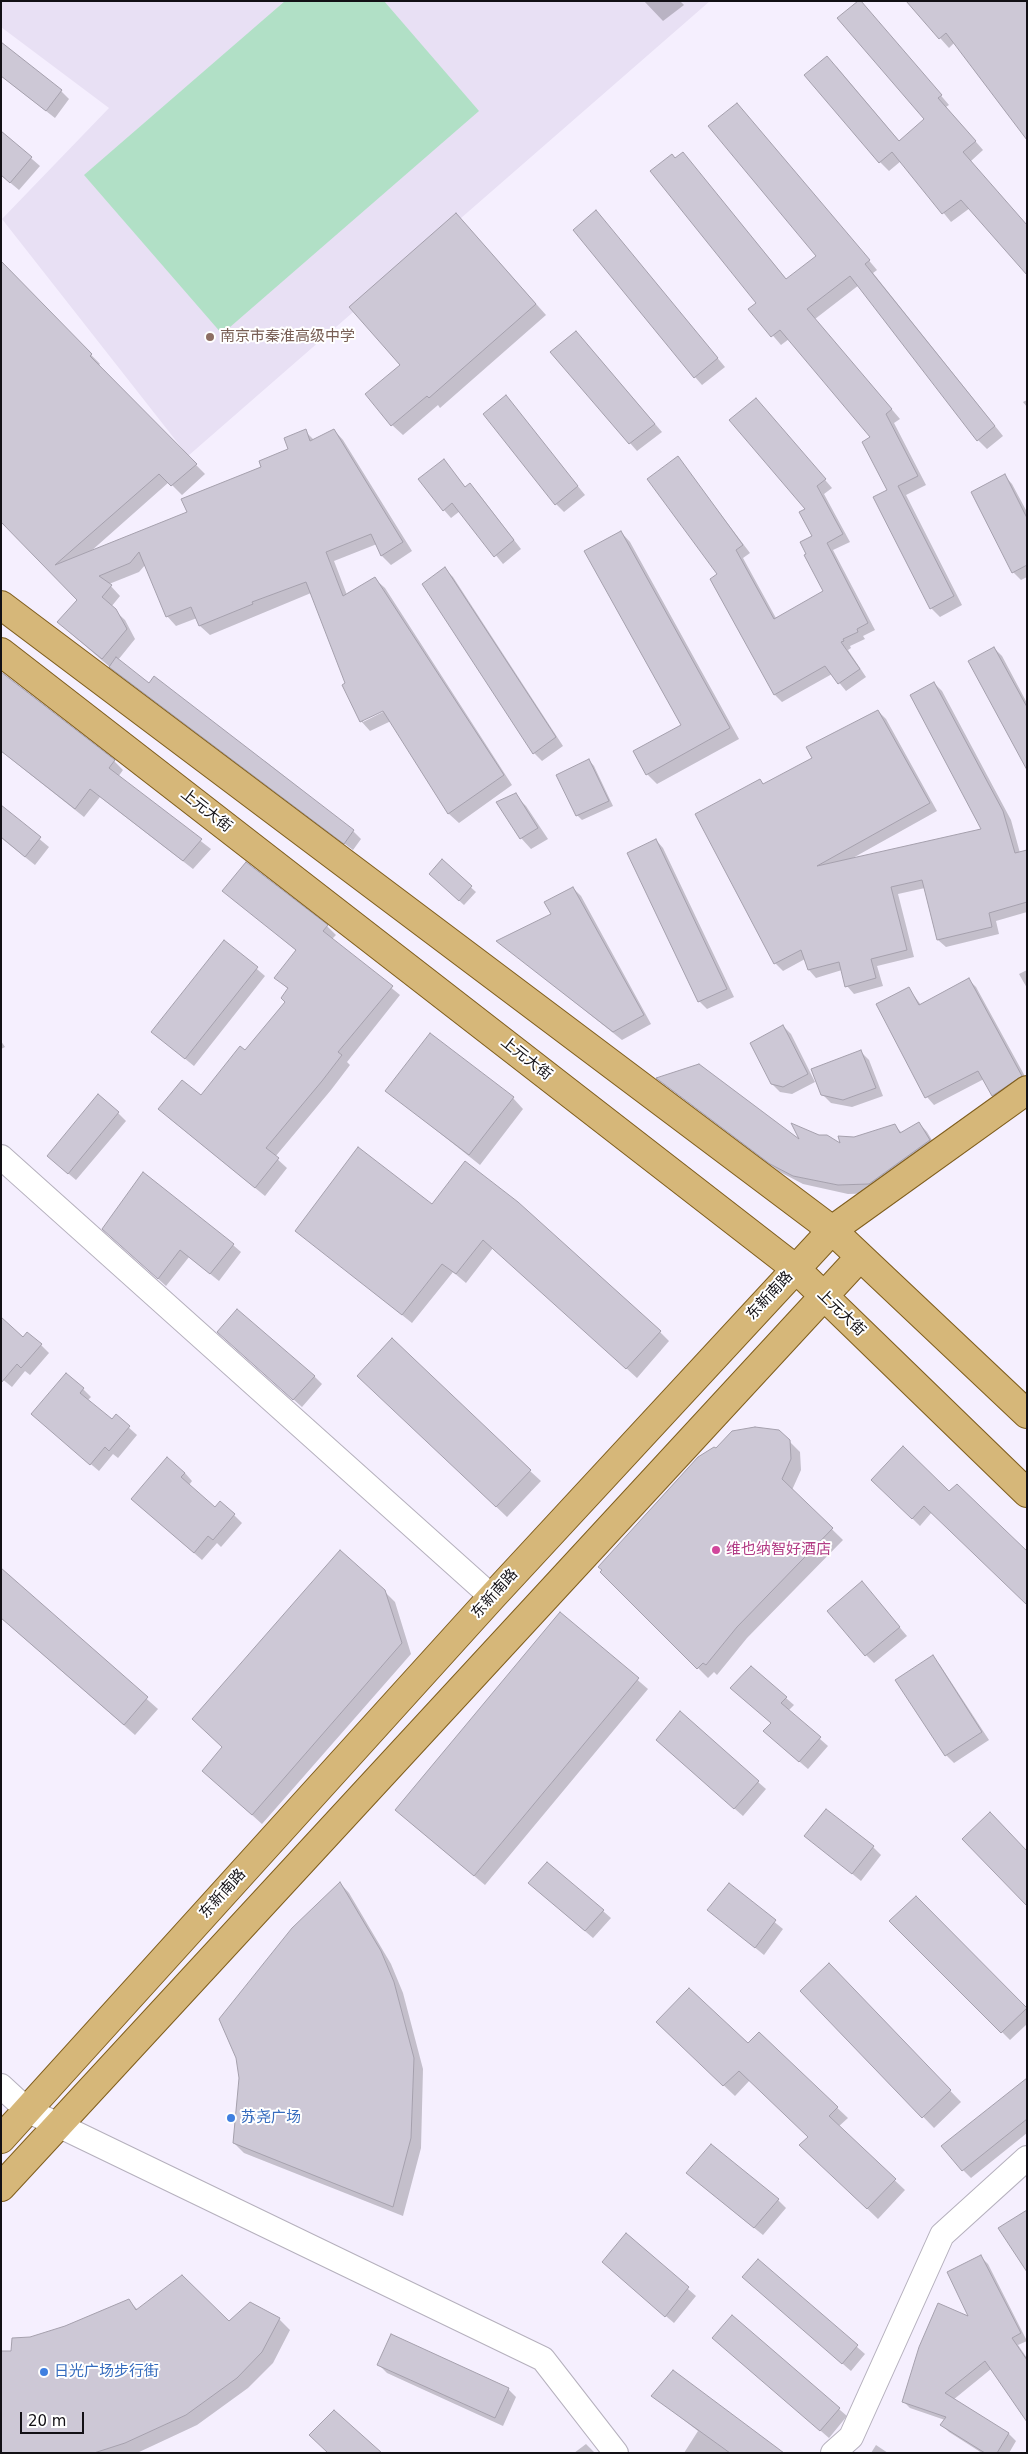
<!DOCTYPE html>
<html>
<head>
<meta charset="utf-8">
<style>
	body { margin:0 }
	#map { position:relative; width:1028px; height:2454px; overflow:hidden; background:#f5effe; font-family:"DejaVu Sans",sans-serif }
	canvas { display:block }
	.frame { position:absolute; inset:0; border:2px solid #121015; pointer-events:none }
	.scale { position:absolute; left:20px; top:2412px; width:64px; height:22px; box-sizing:border-box; border:2px solid #121015; border-top:0; padding-left:6px; font-size:15px; line-height:18px; white-space:nowrap; color:#121015; -webkit-text-stroke:4px #fff; paint-order:stroke }
</style>
</head>
<body>
<div id="map">
<canvas width="1028" height="2454"></canvas>
<div class="frame"></div>
<div class="scale">20 m</div>
</div>
<script>
const context = document.querySelector('canvas').getContext('2d');
context.lineJoin = 'round';
function paint(path, color) { context.fillStyle = color; context.fill(path, 'evenodd'); }
const shape = rows => new Path2D(rows.map(r => 'M' + r).join(''));
function stroke(path, color, width, dash) { context.strokeStyle = color; context.lineWidth = width; context.lineCap = dash ? 'butt' : 'round'; context.setLineDash(dash || []); context.stroke(path); }
function write(font, color, halo, rows, align = 'center') {
  context.font = font + ' "DejaVu Sans","Noto Sans SC",sans-serif'; context.lineWidth = 4; context.setLineDash([]); context.textBaseline = 'middle'; context.strokeStyle = halo; context.fillStyle = color; for (const [text, x, y, turn = 0] of rows) {
    context.save(); context.translate(x, y); context.rotate((+turn || 0) * Math.PI / 180); context.textAlign = isNaN(turn) ? turn : align; if (halo) context.strokeText(text, 0, 0); context.fillText(text, 0, 0); context.restore();
  }
}
paint(shape([
	[1,1,710,1,188,456,2,219,109,108,1,27]
]), '#e8e0f4');
paint(shape([
	[285,1,384,1,479,111,222,334,84,175]
]), '#b1e0c6');
paint(shape([
	[644,1,680,1,684,5,663,21],
	[907,1,1027,1,955,42,949,48],
	[868,10,949,105,946,107,983,150,971,161,970,208,951,222,901,161,889,171,880,162,836,66,900,142,926,120],
	[1,76,61,91,69,99,55,118],
	[737,104,877,270,873,273,1003,436,987,449,978,440,859,285,815,319,900,419,894,423,926,485,906,495,962,605,940,617,931,608,872,438,789,339,781,345,750,309,758,303,675,159,691,163,787,280,818,256],
	[1,132,40,166,19,190,1,175],
	[596,212,725,367,702,385,695,377],
	[466,225,546,315,440,408,438,405,403,435,392,425,402,365],
	[1,262,100,364,98,366,205,474,182,495,169,482,90,552,188,513,290,450,305,431,314,440,334,430,343,440,412,551,391,565,382,556,377,544,334,561,347,595,375,579,385,588,512,785,459,823,449,814,391,721,370,731,361,721,311,593,210,635,200,626,197,618,176,626,167,616,146,564,139,572,109,584,120,596,111,607,125,620,135,639,118,660,149,685,263,763,265,761,353,831,361,839,353,850,118,674,68,631,79,600,1,520],
	[388,707,389,709,363,722,363,719],
	[584,341,662,432,637,451,630,443],
	[506,397,585,495,564,512,556,504],
	[756,399,832,488,824,494,850,542,833,550,875,630,863,636,865,639,850,646,851,648,848,650,866,677,846,691,832,674,782,702,775,695,719,575,678,458,750,553,743,558,777,620,824,592,806,509],
	[1027,400,1027,407,1023,402],
	[451,469,466,488,470,485,478,493,521,549,503,564,460,511,451,518,444,510],
	[1005,476,1012,484,1027,512,1027,577,1021,580,1013,572],
	[621,532,630,542,739,739,657,784,647,774,682,726],
	[445,569,453,577,563,746,542,761,534,753],
	[994,648,1002,656,1027,703,1027,767],
	[1,674,114,761,123,770,118,777,211,849,193,869,100,797,84,817,1,751],
	[934,683,942,691,1011,820,1020,853,1027,851,1027,912,996,921,999,934,946,947,938,940,925,888,898,894,914,957,877,966,883,986,854,994,847,986,842,970,816,978,809,970,805,959,783,971,775,963,760,780,764,785,814,759,878,711,886,719,937,811,851,859,983,830],
	[589,760,594,766,613,806,582,820,577,815],
	[515,795,526,806,548,839,531,849,521,838],
	[1,807,49,847,35,865,1,838],
	[656,840,663,848,734,997,707,1009,699,1001],
	[442,861,476,892,464,905,435,879],
	[573,888,581,896,651,1024,622,1040,498,941,552,915],
	[233,899,327,926,336,935,332,939,400,995,347,1062,350,1065,331,1090,275,1157,287,1168,265,1196,169,1118,201,1097,246,1052,286,1002,289,990,276,978,297,951],
	[224,941,265,976,194,1066,152,1032],
	[1027,970,1027,988,1019,974],
	[968,979,976,987,1027,1080,1001,1103,993,1095,984,1079,934,1105,927,1097,878,1005,909,989,921,1005],
	[783,1026,791,1034,815,1082,792,1094,780,1092,772,1084],
	[1,1041,5,1047,1,1049],
	[861,1052,869,1060,883,1096,852,1107,831,1103,823,1095],
	[658,1079,803,1143,819,1136,843,1145,854,1138,895,1126,902,1133,919,1123,927,1132,938,1150,878,1193,848,1194,803,1184,780,1172],
	[387,1091,513,1098,523,1109,480,1165],
	[118,1113,126,1121,76,1180,57,1164],
	[432,1206,660,1332,669,1341,637,1378,493,1248,466,1283,453,1272,412,1323,296,1230],
	[112,1237,233,1245,241,1252,219,1281,189,1257,166,1286],
	[24,1338,41,1345,49,1353,30,1375,25,1371,12,1387,1,1378],
	[227,1340,314,1376,322,1384,302,1407],
	[369,1386,530,1471,541,1481,507,1517],
	[83,1389,91,1397,87,1401,112,1421,116,1416,137,1435,118,1458,113,1454,99,1471,41,1422],
	[789,1441,800,1452,801,1470,792,1490,843,1540,747,1638,717,1675,714,1672,708,1678,602,1572],
	[185,1473,192,1481,189,1485,215,1508,234,1515,242,1523,221,1547,217,1543,202,1560,141,1507],
	[873,1480,949,1492,920,1526],
	[1,1570,158,1709,135,1735,1,1618],
	[384,1591,395,1602,411,1654,262,1824,213,1780],
	[869,1591,907,1636,874,1663,866,1655],
	[560,1613,648,1689,485,1885,407,1820],
	[932,1657,940,1665,989,1740,954,1763,946,1755,897,1680],
	[740,1696,786,1698,794,1705,788,1711,828,1746,808,1769,773,1739,772,1723],
	[665,1748,758,1782,766,1789,743,1816],
	[806,1836,873,1847,881,1855,861,1881],
	[548,1863,611,1918,593,1938,538,1891],
	[340,1883,349,1893,391,1964,403,1993,423,2069,421,2148,403,2216,244,2153,234,2143],
	[729,1885,783,1929,764,1955,709,1910],
	[916,1898,1027,2010,1027,2024,1010,2040,891,1921],
	[839,1975,961,2102,934,2128,802,1991],
	[668,2033,748,2045,759,2034,848,2118,838,2127,905,2190,878,2219,812,2156,810,2137,750,2080,735,2096],
	[1027,2080,1027,2133,971,2178,963,2170],
	[696,2181,778,2200,786,2208,763,2235],
	[626,2235,696,2296,674,2323,612,2270],
	[981,2257,988,2264,1027,2341,1018,2345,1027,2358,1027,2420,991,2369,953,2400,1009,2434,1016,2441,1009,2453,982,2453,949,2432,942,2425,945,2420,910,2408,903,2401,971,2318],
	[758,2260,865,2354,851,2371,752,2285],
	[129,2301,138,2310,229,2323,279,2319,290,2330,273,2363,248,2388,197,2425,137,2453,1,2453,12,2352,30,2338,66,2328],
	[732,2317,847,2416,829,2438,713,2338],
	[379,2365,508,2389,516,2397,503,2426,387,2373],
	[653,2396,782,2453,684,2453,698,2431],
	[586,2444,595,2453,574,2453],
	[876,2445,888,2453,871,2453]
]), '#0003');
const building = shape([
	[858,1,861,1,942,95,938,98,976,141,963,152,1027,225,1027,275,961,200,942,214,892,152,879,163,804,75,827,56,899,141,924,119,837,18,858,1],
	[906,1,1027,1,1027,140,946,33,939,39,906,1],
	[1,42,62,90,46,111,1,76,1,42],
	[737,103,870,260,865,264,995,426,977,441,850,276,807,309,892,409,886,414,918,476,898,486,954,596,930,609,873,497,887,490,862,442,870,437,780,330,771,337,748,309,756,303,650,171,672,154,675,158,683,152,786,279,816,256,708,126,737,103],
	[1,131,32,157,10,183,1,175,1,131],
	[596,210,718,358,694,378,573,230,596,210],
	[456,213,536,304,429,398,427,396,391,426,365,394,400,365,349,307,456,213],
	[1,261,92,354,90,356,197,464,171,486,159,474,55,565,187,512,181,499,261,467,259,461,288,449,284,438,306,429,310,441,334,429,403,542,381,556,371,534,326,552,343,596,375,577,504,775,448,814,383,711,360,722,342,685,345,683,306,582,252,602,253,604,199,626,191,607,166,617,139,552,130,563,99,576,112,585,102,597,116,609,127,629,102,659,57,622,77,600,1,522,1,261],
	[576,331,655,424,629,444,550,352,576,331],
	[506,395,578,486,555,505,483,414,506,395],
	[756,398,826,479,817,486,843,534,827,543,868,623,857,629,858,632,843,639,844,641,841,642,860,669,838,684,825,666,774,695,710,579,717,574,647,479,678,456,743,545,736,550,774,619,823,591,804,555,806,554,800,542,812,536,799,512,805,509,729,420,756,398],
	[444,459,465,487,470,483,514,540,494,557,452,503,443,511,418,479,444,459],
	[1005,474,1027,518,1027,565,1012,573,971,492,1005,474],
	[621,531,730,728,646,775,633,751,681,725,584,551,621,531],
	[445,567,556,737,533,754,422,584,445,567],
	[994,647,1027,707,1027,770,968,661,994,647],
	[116,657,149,683,154,676,354,830,344,844,109,667,116,657],
	[1,672,115,760,109,768,202,839,183,861,90,789,75,809,1,751,1,672],
	[934,682,1003,811,1015,853,1027,850,1027,902,989,913,992,927,937,940,922,880,891,887,907,950,871,959,876,978,845,987,839,962,808,970,801,950,774,964,695,814,760,779,763,784,812,758,806,747,878,710,930,803,817,866,981,829,910,695,934,682],
	[589,759,609,801,576,816,556,775,589,759],
	[516,793,538,828,520,839,496,802,516,793],
	[1,805,41,837,25,857,1,837,1,805],
	[656,839,727,989,698,1002,627,853,656,839],
	[442,859,472,886,459,901,429,874,442,859],
	[246,862,328,925,323,931,393,986,338,1052,342,1055,322,1081,266,1148,279,1158,255,1188,158,1109,182,1080,201,1095,240,1046,245,1050,285,1002,281,998,288,988,274,978,296,950,222,891,246,862],
	[573,887,644,1015,613,1032,496,941,551,914,544,902,573,887],
	[224,940,258,967,185,1059,151,1032,224,940],
	[969,978,1022,1076,992,1096,978,1071,925,1098,876,1004,909,987,919,1005,969,978],
	[783,1025,808,1074,783,1087,771,1084,750,1043,783,1025],
	[430,1033,514,1097,469,1155,385,1091,430,1033],
	[861,1050,876,1088,843,1100,821,1095,811,1069,861,1050],
	[699,1064,799,1139,791,1123,819,1135,827,1135,840,1143,838,1136,854,1137,895,1124,900,1133,919,1122,930,1140,869,1184,838,1185,793,1176,770,1164,656,1078,699,1064],
	[98,1094,119,1112,68,1174,47,1156,98,1094],
	[358,1147,432,1204,465,1161,518,1202,661,1331,626,1369,483,1240,456,1274,442,1264,402,1315,295,1231,358,1147],
	[143,1172,234,1244,210,1274,180,1250,158,1279,102,1229,143,1172],
	[237,1309,315,1376,293,1400,217,1332,237,1309],
	[1,1317,23,1337,27,1332,42,1344,21,1368,17,1364,1,1383,1,1317],
	[392,1338,531,1470,496,1507,357,1376,392,1338],
	[66,1373,84,1388,80,1393,112,1419,116,1414,130,1426,109,1451,105,1447,90,1465,31,1414,66,1373],
	[755,1427,779,1430,790,1440,791,1459,782,1479,833,1528,737,1627,706,1665,703,1663,697,1669,600,1572,602,1570,598,1567,698,1457,714,1447,716,1448,732,1431,755,1427],
	[903,1446,949,1491,957,1484,1027,1551,1027,1605,924,1506,912,1519,871,1480,903,1446],
	[167,1457,185,1473,181,1477,215,1507,220,1501,235,1514,213,1540,208,1536,194,1553,131,1499,167,1457],
	[340,1550,385,1590,402,1643,252,1815,202,1771,222,1747,192,1719,340,1550],
	[1,1568,148,1697,124,1725,1,1618,1,1568],
	[862,1581,900,1627,865,1656,827,1611,862,1581],
	[560,1612,639,1678,474,1876,395,1810,560,1612],
	[933,1655,982,1732,945,1756,895,1680,933,1655],
	[751,1666,787,1697,781,1703,821,1737,799,1762,763,1731,771,1723,730,1688,751,1666],
	[680,1711,759,1781,734,1809,656,1740,680,1711],
	[826,1809,874,1846,852,1874,804,1836,826,1809],
	[990,1812,1027,1851,1027,1906,962,1839,990,1812],
	[547,1862,604,1910,585,1931,528,1883,547,1862],
	[340,1882,381,1951,394,1982,414,2058,411,2138,393,2207,233,2143,239,2078,236,2058,219,2019,292,1928,340,1882],
	[729,1883,776,1920,755,1948,707,1910,729,1883],
	[916,1896,1027,2008,1001,2033,889,1921,916,1896],
	[829,1963,951,2090,922,2118,800,1991,829,1963],
	[689,1988,748,2043,759,2032,838,2107,829,2116,896,2179,867,2209,799,2145,808,2137,739,2071,723,2086,656,2022,689,1988],
	[1027,2078,1027,2119,962,2171,941,2146,1027,2078],
	[711,2144,779,2199,754,2228,686,2173,711,2144],
	[1027,2210,1027,2272,998,2228,1027,2210],
	[626,2233,689,2287,665,2317,602,2262,626,2233],
	[981,2255,1021,2333,1012,2338,1027,2360,1027,2422,985,2361,945,2393,1009,2433,997,2453,985,2453,940,2425,946,2417,902,2402,919,2347,938,2303,968,2316,947,2272,981,2255],
	[758,2259,858,2345,842,2364,742,2277,758,2259],
	[182,2275,229,2321,250,2302,280,2318,262,2352,237,2378,186,2415,125,2443,94,2453,1,2453,1,2351,11,2351,12,2338,30,2337,65,2326,129,2299,136,2310,182,2275],
	[732,2315,840,2408,820,2431,712,2338,732,2315],
	[391,2334,509,2388,495,2418,377,2365,391,2334],
	[673,2370,784,2453,730,2453,651,2396,673,2370],
	[334,2410,382,2453,328,2453,309,2435,334,2410]
]);
paint(building, '#cdc8d6');
stroke(building, '#a5a0ad', 1);
const minor = shape([
	[1,1157,492,1597],
	[1,2086,27,2110,543,2359,616,2453],
	[833,2453,851,2437,942,2235,1027,2158]
]);
const major = shape([
	[1,605,832,1230,1027,1414],
	[1,652,796,1269,1027,1493],
	[1,2139,492,1597,832,1230,1027,1090],
	[1,2187,860,1257]
]);
stroke(minor, '#b5b0bd', 26);
stroke(major, '#7f5d1c', 30);
stroke(minor, '#fff', 24);
stroke(major, '#d6b779', 28);
for (const [x, y, r, color] of [
	[210,337,5,"#8d6e63"],
	[716,1550,5,"#d1479c"],
	[231,2118,5,"#3f7fe0"],
	[44,2372,5,"#3f7fe0"]
]) { const dot = new Path2D(); dot.arc(x, y, r, 0, 2 * Math.PI); context.fillStyle = color; context.fill(dot); stroke(dot, '#fff', 2); }
write('15px', '#785e54', '#fff', [
	["南京市秦淮高级中学",220,337]
], 'left');
write('15px', '#121015', '#fff', [
	["上元大街",206,811,38],
	["上元大街",526,1059,38],
	["东新南路",770,1296,-47],
	["上元大街",841,1313,44],
	["东新南路",495,1594,-48],
	["东新南路",223,1894,-48]
]);
write('15px', '#b23c85', '#fff', [
	["维也纳智好酒店",726,1550]
], 'left');
write('15px', '#366cbe', '#fff', [
	["苏尧广场",241,2118],
	["日光广场步行街",54,2372]
], 'left');
</script>
</body>
</html>
